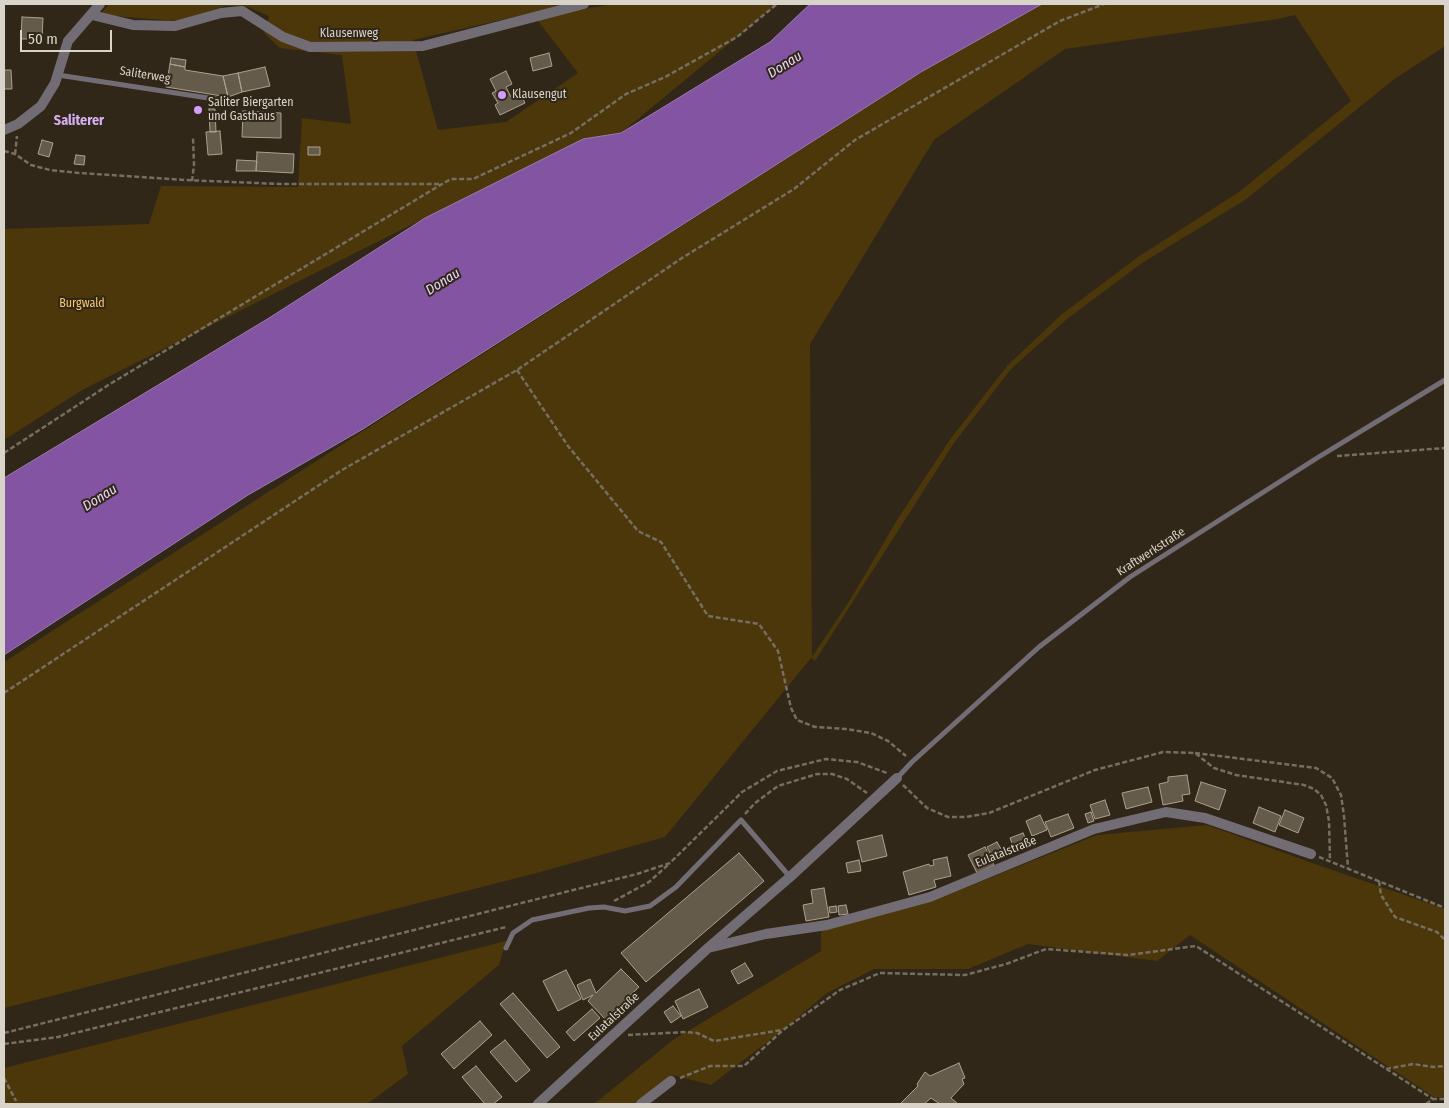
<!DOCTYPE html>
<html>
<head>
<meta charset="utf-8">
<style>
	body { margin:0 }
	#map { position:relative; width:1449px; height:1108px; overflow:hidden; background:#302718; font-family:"Fira Sans Condensed",sans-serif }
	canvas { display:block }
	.frame { position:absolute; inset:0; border:5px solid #d9d4ca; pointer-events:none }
	.scale { position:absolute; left:20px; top:30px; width:92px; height:22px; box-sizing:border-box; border:2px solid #d9d4ca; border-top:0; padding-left:6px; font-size:15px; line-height:18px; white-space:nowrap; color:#d9d4ca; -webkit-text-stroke:4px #302718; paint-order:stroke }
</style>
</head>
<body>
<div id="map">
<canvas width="1449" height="1108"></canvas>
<div class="frame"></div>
<div class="scale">50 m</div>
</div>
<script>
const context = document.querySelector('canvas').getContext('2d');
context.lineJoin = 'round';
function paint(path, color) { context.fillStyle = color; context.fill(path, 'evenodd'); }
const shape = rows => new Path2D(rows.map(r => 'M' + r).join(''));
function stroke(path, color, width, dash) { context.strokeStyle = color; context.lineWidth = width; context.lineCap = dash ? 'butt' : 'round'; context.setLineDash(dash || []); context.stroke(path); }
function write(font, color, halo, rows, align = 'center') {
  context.font = font + ' "Fira Sans Condensed",sans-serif'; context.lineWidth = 4; context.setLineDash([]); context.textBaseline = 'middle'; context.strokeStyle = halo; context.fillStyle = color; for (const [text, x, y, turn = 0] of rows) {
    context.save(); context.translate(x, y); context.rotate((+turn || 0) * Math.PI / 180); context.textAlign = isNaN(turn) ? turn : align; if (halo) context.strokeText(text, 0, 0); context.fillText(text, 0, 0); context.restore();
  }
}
paint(shape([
	[109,4,570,4,573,11,613,4,777,4,621,133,583,139,425,218,84,389,4,440,4,229,149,224,161,186,298,187,302,118,351,124,342,55,280,48,264,33,269,16,248,7,225,6,179,21,100,15],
	[532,13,578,73,506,122,438,130,413,40],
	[1042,4,1445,4,1445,46,1393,80,1245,200,1142,263,1067,319,1011,369,954,443,815,661,811,658,665,837,533,874,4,1008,4,662,921,72],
	[1295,15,1351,101,1239,192,1138,257,1062,314,1007,366,949,441,897,520,850,600,812,657,810,344,934,140,1065,49,1278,19],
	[1207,825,1315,864,1445,909,1445,1097,1434,1097,1190,935,1157,961,1028,944,968,969,874,969,827,993,783,1030,711,1085,673,1075,640,1104,594,1104,673,1040,821,951,821,931,945,896,1097,835],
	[506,941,499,965,402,1046,408,1074,367,1104,4,1104,4,1068]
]), '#4c370a');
const water = shape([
	[810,4,1042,4,921,72,363,429,248,495,4,655,4,478,269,318,425,218,583,139,621,133,770,42,810,4]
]);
paint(water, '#8254a1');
stroke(water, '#9c7aad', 1);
const building = shape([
	[22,17,43,18,42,39,21,39,22,17],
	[549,53,552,66,533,71,530,58,549,53],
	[171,58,186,60,185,67,170,64,171,58],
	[170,64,185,67,185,70,223,76,228,97,166,87,170,64],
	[265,67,270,86,242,92,238,73,265,67],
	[4,70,11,70,12,89,4,89,4,70],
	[506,71,512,84,506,87,511,97,520,92,525,103,500,115,495,105,498,103,492,93,496,91,490,79,506,71],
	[238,73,242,92,228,97,223,76,238,73],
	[282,99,282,106,270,106,270,100,282,99],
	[209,109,215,109,216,132,210,132,209,109],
	[243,111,281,113,281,138,242,137,243,111],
	[220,131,222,154,208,155,206,132,220,131],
	[42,140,53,143,49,157,38,154,42,140],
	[308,147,320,147,320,155,308,155,308,147],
	[257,152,294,154,293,173,256,171,257,152],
	[76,155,85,156,84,165,74,164,76,155],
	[237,160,257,161,256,171,236,171,237,160],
	[1187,775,1190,794,1182,795,1183,801,1163,805,1159,784,1168,782,1168,777,1187,775],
	[1201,782,1226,790,1219,810,1195,801,1201,782],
	[1148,787,1152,802,1126,809,1122,793,1148,787],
	[1105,800,1110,815,1095,819,1090,805,1105,800],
	[1259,807,1281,816,1275,832,1253,823,1259,807],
	[1285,810,1304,818,1298,833,1279,825,1285,810],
	[1091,812,1094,821,1088,823,1085,814,1091,812],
	[1068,814,1074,828,1051,837,1045,822,1068,814],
	[1040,815,1047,830,1032,836,1026,821,1040,815],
	[1023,833,1029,846,1015,852,1010,838,1023,833],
	[882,835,887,856,862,862,857,841,882,835],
	[997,842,1004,854,993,859,987,847,997,842],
	[985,847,994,865,977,873,968,855,985,847],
	[739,853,764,881,646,982,621,953,739,853],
	[947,857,951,876,934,880,936,887,909,895,903,872,929,864,930,866,934,865,933,860,947,857],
	[859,860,861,871,848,873,846,863,859,860],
	[824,888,829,917,806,921,803,905,813,903,811,890,824,888],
	[846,905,848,914,839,915,838,906,846,905],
	[836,906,837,912,830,913,829,907,836,906],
	[745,963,753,976,738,984,731,971,745,963],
	[621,969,639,987,605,1019,588,1001,593,995,583,1000,577,985,590,979,596,993,621,969],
	[566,970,581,999,558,1011,543,981,566,970],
	[699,989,708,1007,683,1019,675,1001,699,989],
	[513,993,560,1047,547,1058,500,1004,513,993],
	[673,1006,681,1016,671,1023,664,1012,673,1006],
	[592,1009,600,1018,574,1041,566,1032,592,1009],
	[480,1021,492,1035,454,1069,441,1054,480,1021],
	[505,1040,530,1070,516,1082,490,1052,505,1040],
	[959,1063,965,1078,962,1079,964,1084,951,1098,958,1104,940,1104,931,1098,924,1104,900,1104,918,1086,917,1084,925,1072,930,1076,959,1063],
	[476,1066,502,1097,493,1104,485,1104,462,1077,476,1066]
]);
paint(building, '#655b4b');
stroke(building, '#aca18f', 1);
stroke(shape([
	[4,151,15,154,31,165,50,170,80,173,185,180,280,184,440,184],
	[15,154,17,136],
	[192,181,194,165,193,137],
	[517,370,568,446,638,531,661,542,708,616,759,624,778,651,791,708,797,720,815,727,846,729,871,733,888,741,906,756],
	[4,453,110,384,442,184,451,179,473,179,571,133,626,94,665,77,737,37,777,4],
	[1337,456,1445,448],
	[4,693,342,470,517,370,682,258,794,189,855,140,1060,21,1104,4],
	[1195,753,1316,768,1332,778,1341,795,1344,816,1348,868],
	[903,785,927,808,948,817,966,817,989,813,1095,770,1163,752,1195,753,1214,768,1236,775,1304,785,1314,789,1321,795,1326,805,1329,821,1330,861],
	[745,814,755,803,778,786,817,774,832,774,847,779,867,793],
	[1319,857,1445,908],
	[1379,881,1381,895,1395,917,1437,932,1445,940],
	[614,901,649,882,669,864],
	[4,1033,637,874,670,863,742,792,777,771,826,759,857,762,887,773],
	[628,1035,686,1032,697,1033,714,1041,782,1030],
	[4,1044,58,1037,99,1027,506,927],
	[1386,1069,1413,1064,1433,1067,1445,1066],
	[4,1078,16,1101],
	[680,1078,710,1066,744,1066,783,1030,840,990,880,973,965,975,1006,964,1046,949,1128,955,1196,946,1433,1099],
	[1426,1104,1433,1099,1445,1099]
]), '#756e61', 2.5, [5, 2.5]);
stroke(shape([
	[58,75,228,101],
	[897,778,912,762,1039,647,1130,577,1317,458,1445,380],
	[506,948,513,933,532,920,589,908,604,907,625,911,650,906,676,887,741,820,790,877]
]), '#726d75', 5);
stroke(shape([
	[92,15,133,25,175,26,221,13,242,11,283,37,310,47,423,46,584,4],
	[4,130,18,124,41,106,55,83,68,41,100,4],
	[708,948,766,934,827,925,930,897,1094,829,1166,812,1205,818,1311,854],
	[538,1104,708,948,790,877,897,778],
	[641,1104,671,1081]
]), '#726d75', 10);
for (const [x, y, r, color] of [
	[502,95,5,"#d49cfc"],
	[198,110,5,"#d49cfc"]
]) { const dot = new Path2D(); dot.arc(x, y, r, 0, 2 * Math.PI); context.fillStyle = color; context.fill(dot); stroke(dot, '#302718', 2); }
write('12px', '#d9d4ca', '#302718', [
	["Klausenweg",349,34],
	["Saliterweg",145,75,9],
	["Kraftwerkstraße",1151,552,-33],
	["Eulatalstraße",1006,852,-22],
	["Eulatalstraße",614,1017,-43]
]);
write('12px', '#d9d4ca', '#302718', [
	["Klausengut",512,95],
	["Saliter Biergarten",208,103],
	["und Gasthaus",208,117]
], 'left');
write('12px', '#f9c76a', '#302718', [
	["Burgwald",82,304]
]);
write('italic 14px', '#ead2fd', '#302718', [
	["Donau",785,65,-32],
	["Donau",443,282,-32],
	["Donau",100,498,-32]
]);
write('bold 14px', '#d6b0f2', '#302718', [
	["Saliterer",79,121]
]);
</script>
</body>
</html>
